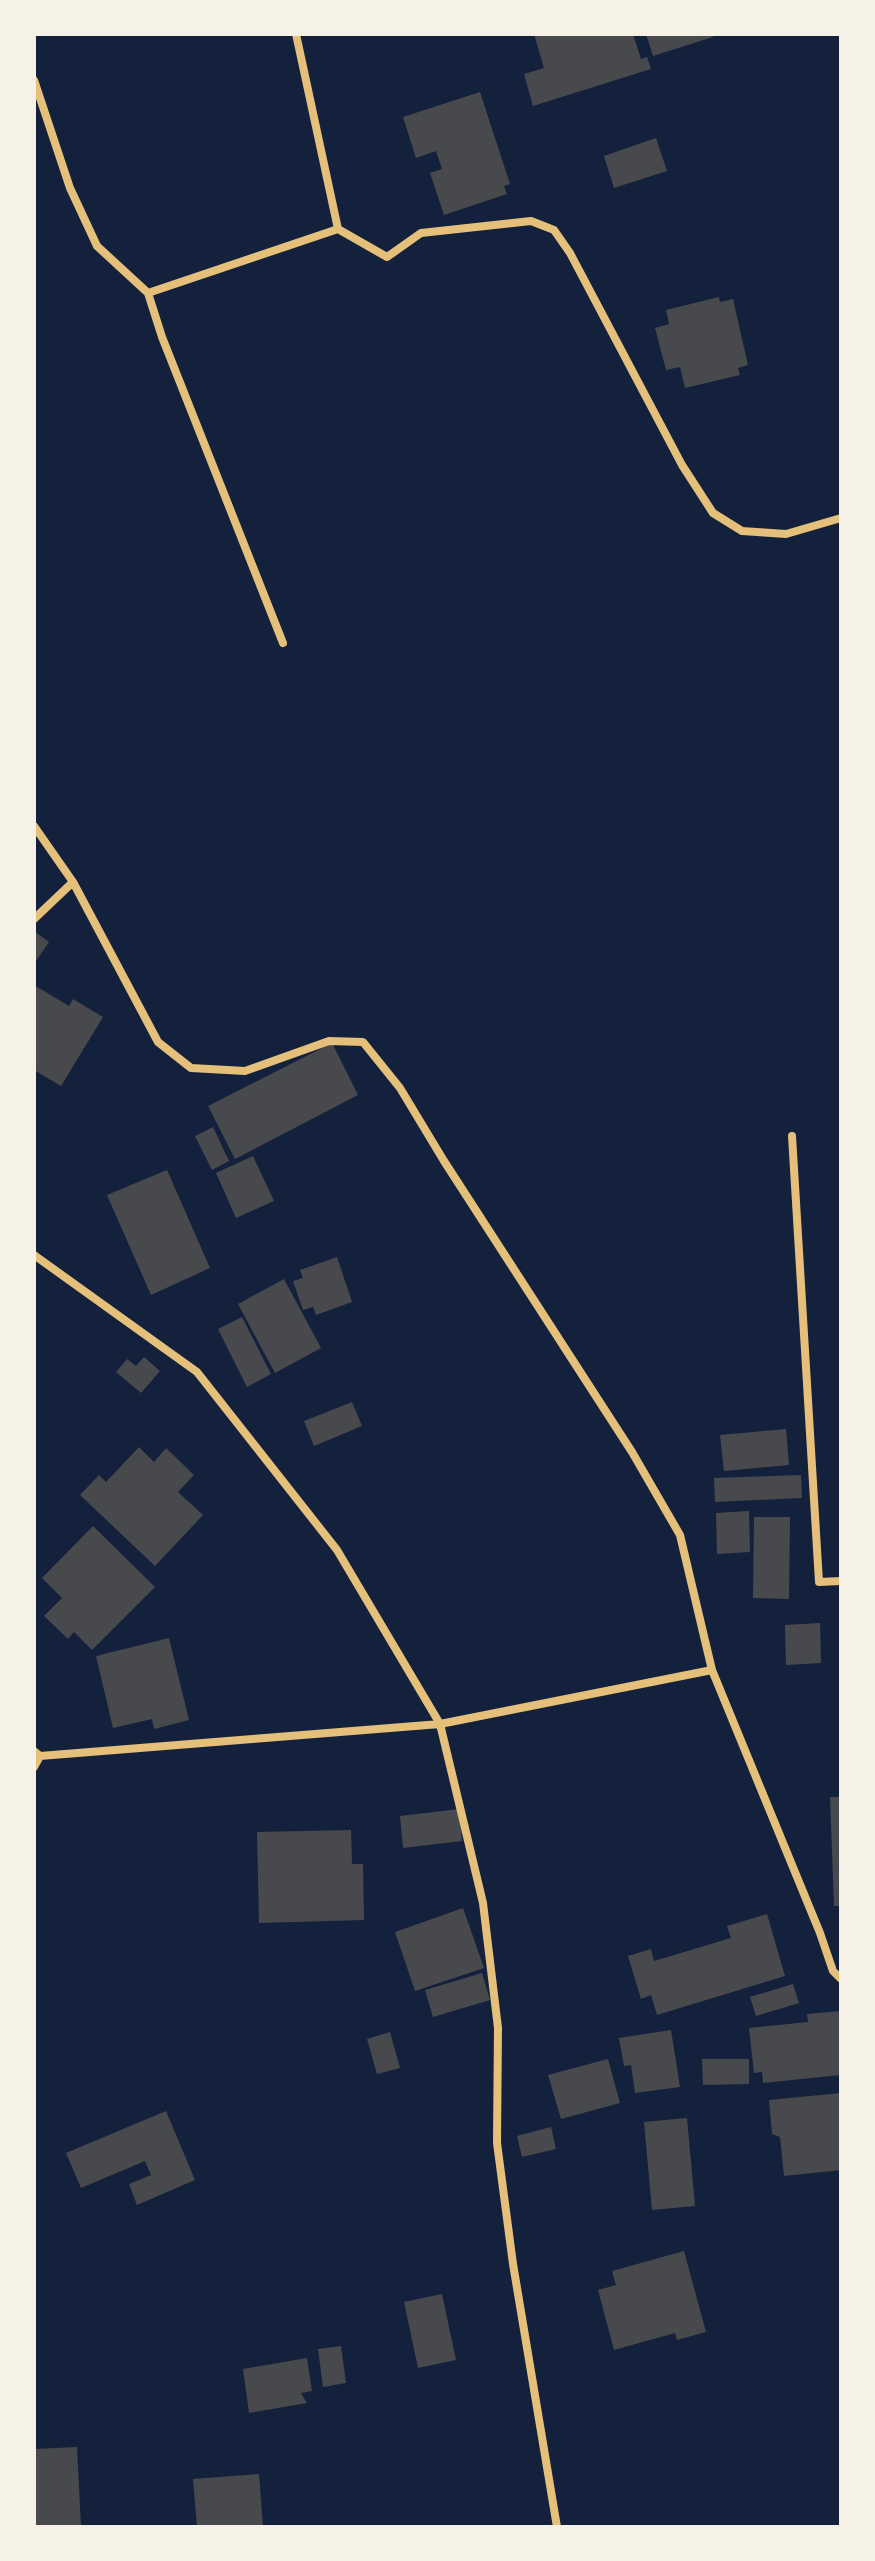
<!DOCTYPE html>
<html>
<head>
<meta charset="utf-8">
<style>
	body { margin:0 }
	#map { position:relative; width:875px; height:2561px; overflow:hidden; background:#14213d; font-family:"DM Sans",sans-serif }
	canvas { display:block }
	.frame { position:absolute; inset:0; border:36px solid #f6f1e7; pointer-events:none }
</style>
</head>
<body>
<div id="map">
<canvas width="875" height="2561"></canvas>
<div class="frame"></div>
</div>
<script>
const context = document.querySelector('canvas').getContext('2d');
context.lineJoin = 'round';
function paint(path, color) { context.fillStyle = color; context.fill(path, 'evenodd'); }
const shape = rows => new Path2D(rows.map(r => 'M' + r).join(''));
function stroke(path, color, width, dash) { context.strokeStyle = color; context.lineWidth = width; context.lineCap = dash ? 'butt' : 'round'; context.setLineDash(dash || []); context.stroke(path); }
paint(shape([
	[534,34,633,34,641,59,647,57,651,69,533,106,524,74,544,68],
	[646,34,712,34,713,37,653,56],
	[480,92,510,184,504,186,507,194,444,215,430,173,442,169,436,151,416,158,403,117],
	[656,138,667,171,614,188,604,156],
	[719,297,720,302,733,299,748,365,738,368,740,375,685,388,680,367,666,370,655,328,669,324,666,310],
	[34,931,49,942,34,964],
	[34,985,69,1006,73,999,103,1017,61,1086,34,1070],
	[332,1043,358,1095,235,1159,208,1106],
	[213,1127,229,1161,212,1170,195,1136],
	[253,1156,274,1201,236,1218,216,1173],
	[167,1170,210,1268,151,1295,107,1195],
	[337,1257,352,1302,316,1315,313,1307,303,1310,293,1281,303,1278,300,1270],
	[284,1279,321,1348,275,1373,238,1304],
	[242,1317,271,1374,247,1387,218,1329],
	[144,1357,160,1371,141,1393,116,1372,127,1359,136,1366],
	[352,1402,362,1426,314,1446,304,1421],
	[786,1429,789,1465,724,1471,720,1435],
	[139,1447,154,1462,166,1448,194,1475,178,1492,203,1515,155,1566,80,1495,99,1475,106,1482],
	[801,1475,802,1498,715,1502,714,1478],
	[749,1511,750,1552,717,1554,716,1513],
	[754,1517,790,1517,789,1599,753,1598],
	[93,1526,155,1587,92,1650,74,1632,68,1639,44,1616,62,1598,42,1578],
	[820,1623,821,1663,786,1665,785,1625],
	[169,1638,189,1720,154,1729,152,1719,113,1728,96,1656],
	[830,1797,841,1797,841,1906,834,1906],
	[459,1809,462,1841,403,1848,400,1816],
	[351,1830,352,1864,363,1864,364,1920,259,1923,257,1832],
	[463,1908,484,1968,415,1991,395,1932],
	[767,1914,785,1976,657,2015,651,1995,641,1999,628,1956,651,1949,654,1961,731,1938,727,1926],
	[482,1973,490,2000,433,2017,425,1990],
	[793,1984,799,2003,756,2016,750,1997],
	[841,2011,841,2075,763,2083,762,2072,754,2073,749,2028,808,2022,807,2014],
	[671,2030,680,2087,635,2093,631,2065,624,2066,619,2038],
	[390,2032,400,2068,377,2074,367,2039],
	[608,2059,620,2103,561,2119,548,2075],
	[702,2059,749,2059,749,2084,703,2085],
	[841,2093,841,2170,784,2176,780,2137,772,2134,769,2100],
	[166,2111,195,2180,137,2205,129,2184,151,2175,145,2161,81,2188,66,2153],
	[687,2118,695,2206,652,2210,644,2122],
	[551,2127,556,2149,522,2157,517,2136],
	[684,2251,706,2332,677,2340,675,2333,614,2350,598,2290,616,2285,612,2271],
	[442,2294,456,2360,418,2368,404,2302],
	[341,2346,346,2383,323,2387,318,2349],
	[307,2358,312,2391,301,2393,307,2403,249,2413,243,2369],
	[77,2447,81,2526,34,2527,34,2449],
	[259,2474,263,2527,197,2527,193,2479]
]), '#48494c');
stroke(shape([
	[296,34,338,229],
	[34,80,70,188,97,246,148,293,162,337,283,643],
	[148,293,338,229,387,257,421,233,531,221,554,230,570,253,682,465,713,513,742,531,786,534,841,518],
	[34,826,73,882,34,919],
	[73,882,158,1042,191,1068,245,1071,329,1041,363,1042,400,1088,444,1161,632,1452,680,1535,712,1670,820,1933,833,1971,841,1979],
	[792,1136,819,1582,841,1581],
	[34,1255,197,1372,337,1550,440,1724,483,1903,498,2028,497,2143,513,2264,557,2527],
	[34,1751,40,1756,440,1724,712,1670],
	[34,1767,40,1756]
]), '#e5c07b', 8);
</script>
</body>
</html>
